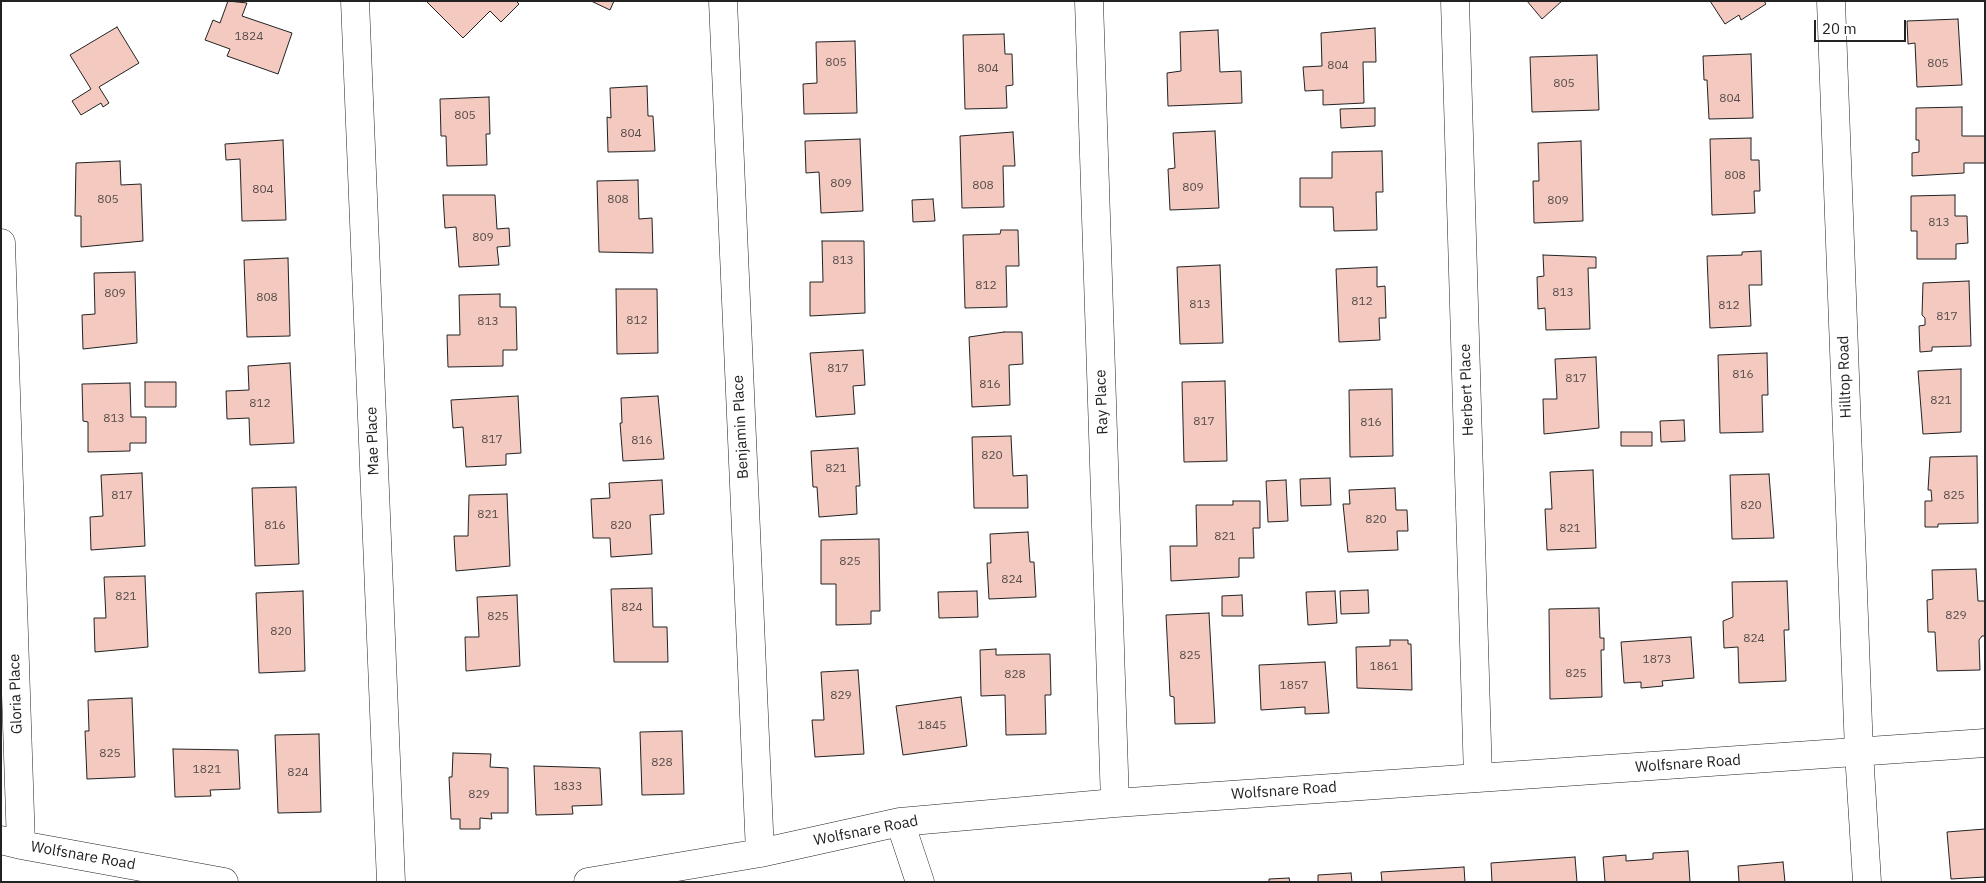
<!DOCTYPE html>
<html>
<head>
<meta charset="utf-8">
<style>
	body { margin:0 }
	#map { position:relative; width:1986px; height:883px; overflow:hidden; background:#fff; font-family:"IBM Plex Sans",sans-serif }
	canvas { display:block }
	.frame { position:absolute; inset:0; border:2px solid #222; pointer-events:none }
	.scale { position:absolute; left:1814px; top:20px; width:92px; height:22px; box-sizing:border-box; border:2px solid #222; border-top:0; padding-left:6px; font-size:15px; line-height:18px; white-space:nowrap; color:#222; -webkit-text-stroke:4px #fff; paint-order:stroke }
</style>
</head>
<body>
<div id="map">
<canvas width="1986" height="883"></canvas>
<div class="frame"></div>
<div class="scale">20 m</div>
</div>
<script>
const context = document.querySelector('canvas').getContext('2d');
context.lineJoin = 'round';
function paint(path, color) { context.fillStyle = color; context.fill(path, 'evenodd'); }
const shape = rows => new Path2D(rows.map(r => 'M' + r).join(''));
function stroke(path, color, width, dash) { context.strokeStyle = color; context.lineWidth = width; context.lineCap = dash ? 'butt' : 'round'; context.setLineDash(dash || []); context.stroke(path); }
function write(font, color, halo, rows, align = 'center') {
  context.font = font + ' "IBM Plex Sans",sans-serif'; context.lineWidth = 4; context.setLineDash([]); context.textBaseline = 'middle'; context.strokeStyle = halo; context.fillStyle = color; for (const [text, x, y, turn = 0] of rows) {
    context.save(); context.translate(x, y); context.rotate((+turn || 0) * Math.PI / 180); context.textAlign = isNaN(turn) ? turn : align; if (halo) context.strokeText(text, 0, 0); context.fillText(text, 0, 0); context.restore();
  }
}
const building = shape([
	[228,1,247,3,242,16,292,33,278,74,227,56,230,49,205,40,213,20,220,23,228,1],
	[426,1,516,1,519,4,501,22,490,11,463,38,426,1],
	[591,1,614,1,610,10,591,1],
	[1527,1,1562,1,1542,19,1527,1],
	[1710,1,1764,1,1766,4,1741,20,1739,15,1725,24,1710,1],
	[1958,19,1962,85,1917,87,1915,43,1908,44,1907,21,1958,19],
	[117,27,139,63,99,87,109,103,103,107,101,103,81,115,72,101,91,89,70,55,117,27],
	[1375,28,1376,62,1363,62,1364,103,1323,105,1323,90,1305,91,1303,67,1322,66,1321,33,1375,28],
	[1218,30,1220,72,1241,71,1242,103,1168,106,1167,73,1181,71,1180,32,1218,30],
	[1004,34,1005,54,1012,54,1013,85,1006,86,1007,108,965,109,963,35,1004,34],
	[855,41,857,113,804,114,803,84,817,83,816,42,855,41],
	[1751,54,1753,118,1709,119,1707,80,1704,80,1703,56,1751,54],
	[1597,55,1599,110,1532,112,1530,57,1597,55],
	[647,86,648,116,653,116,655,151,608,152,607,117,611,118,610,88,647,86],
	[489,97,490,134,486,134,487,165,447,166,446,136,441,136,440,99,489,97],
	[1962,107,1962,136,1985,136,1985,163,1964,163,1964,173,1912,176,1912,153,1919,152,1919,140,1916,140,1916,108,1962,107],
	[1375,108,1375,126,1341,128,1340,109,1375,108],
	[1215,131,1219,208,1170,210,1168,169,1175,168,1173,133,1215,131],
	[1013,132,1015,166,1003,166,1004,207,962,208,960,136,1013,132],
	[1751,138,1751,160,1759,160,1760,191,1754,191,1755,213,1712,215,1710,139,1751,138],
	[860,139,863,211,821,213,819,172,806,173,805,141,860,139],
	[283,140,286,220,242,221,240,159,226,160,225,144,283,140],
	[1581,141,1583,221,1534,223,1533,181,1539,181,1538,143,1581,141],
	[1382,151,1383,192,1376,192,1377,230,1334,231,1333,207,1300,207,1300,178,1332,178,1332,152,1382,151],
	[120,161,121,185,141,184,143,241,81,247,81,216,75,216,76,163,120,161],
	[638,180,639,219,652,218,653,253,599,252,597,181,638,180],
	[443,195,495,195,497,229,509,228,510,246,497,247,499,265,459,267,456,227,445,228,443,195],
	[1955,195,1955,216,1967,216,1968,243,1956,244,1956,259,1917,259,1917,231,1911,231,1911,196,1955,195],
	[933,199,935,221,913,222,912,200,933,199],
	[1001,230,1018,230,1019,266,1006,266,1007,307,965,308,963,235,1000,234,1001,230],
	[822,241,864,241,865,313,810,316,810,282,823,282,822,241],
	[1761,251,1762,285,1749,285,1751,326,1710,328,1707,256,1742,255,1742,252,1761,251],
	[1543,255,1596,257,1596,268,1588,268,1590,329,1546,330,1545,308,1538,309,1537,277,1544,276,1543,255],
	[288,258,290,336,247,337,244,260,288,258],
	[1220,265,1223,343,1180,344,1177,267,1220,265],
	[1377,267,1377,287,1385,286,1386,318,1379,318,1380,340,1339,342,1336,269,1377,267],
	[135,272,137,343,83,349,82,315,95,314,94,273,135,272],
	[1969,281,1971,346,1932,347,1932,351,1920,352,1919,326,1925,325,1925,318,1922,315,1923,283,1969,281],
	[616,289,657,289,658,353,617,354,616,289],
	[500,294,500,307,516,307,517,350,503,350,503,366,448,367,447,335,460,335,459,295,500,294],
	[1004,332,1022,332,1023,364,1009,365,1010,405,972,407,969,337,1004,332],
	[863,350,865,385,853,386,855,414,816,417,810,353,863,350],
	[1767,353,1768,395,1762,395,1763,432,1720,433,1718,355,1767,353],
	[1596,357,1599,428,1544,434,1543,399,1557,399,1555,359,1596,357],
	[290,363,294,443,250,445,249,418,227,419,226,391,249,390,248,366,290,363],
	[1961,369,1961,432,1923,434,1918,371,1961,369],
	[1225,381,1227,461,1184,462,1182,382,1225,381],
	[145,382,176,382,176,407,145,407,145,382],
	[130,383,131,417,146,417,146,443,130,443,130,451,88,452,88,422,83,421,82,384,130,383],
	[1392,389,1393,456,1350,457,1349,390,1392,389],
	[518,396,521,453,506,454,506,465,466,467,463,427,453,428,451,400,518,396],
	[658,396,664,459,623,461,620,423,622,423,621,398,658,396],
	[1684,420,1685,441,1661,442,1660,421,1684,420],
	[1621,432,1652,432,1652,446,1621,446,1621,432],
	[1011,436,1013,476,1027,475,1028,508,974,508,972,437,1011,436],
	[858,448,860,486,856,486,857,514,819,517,817,487,813,487,811,451,858,448],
	[1977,456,1978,523,1938,524,1938,527,1925,527,1925,501,1932,501,1931,490,1928,490,1930,457,1977,456],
	[1593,470,1596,548,1547,550,1545,509,1552,509,1550,472,1593,470],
	[142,473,145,546,91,550,90,517,103,516,101,475,142,473],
	[1769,474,1774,538,1732,539,1730,475,1769,474],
	[1330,478,1331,505,1301,506,1300,479,1330,478],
	[662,480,664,514,650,515,652,554,611,557,610,538,593,538,591,499,610,498,609,483,662,480],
	[1286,480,1288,521,1268,522,1266,481,1286,480],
	[296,487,299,564,255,566,252,488,296,487],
	[1395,488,1396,510,1407,510,1408,531,1397,531,1398,550,1348,552,1343,504,1350,504,1349,490,1395,488],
	[507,494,510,566,456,571,454,536,468,536,469,495,507,494],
	[1233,501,1260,501,1260,528,1253,528,1254,558,1239,558,1239,577,1171,581,1170,546,1197,546,1196,505,1233,505,1233,501],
	[1028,532,1030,562,1034,562,1036,597,989,599,987,563,991,563,990,534,1028,532],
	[879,539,880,611,871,611,871,624,836,625,836,584,821,584,821,540,879,539],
	[1976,569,1978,601,1985,601,1985,636,1982,636,1979,640,1980,670,1937,671,1935,632,1928,632,1927,600,1933,599,1932,570,1976,569],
	[145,576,148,647,95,652,94,618,106,618,104,577,145,576],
	[1787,581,1789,630,1784,630,1786,681,1739,683,1738,647,1724,648,1723,621,1733,617,1732,582,1787,581],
	[652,588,653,627,667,627,668,662,614,662,611,589,652,588],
	[1368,590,1369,613,1341,614,1340,591,1368,590],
	[303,591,305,671,259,673,256,593,303,591],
	[977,591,978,617,939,618,938,592,977,591],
	[1335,591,1337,623,1308,625,1306,592,1335,591],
	[517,595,520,666,466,671,465,637,479,637,477,597,517,595],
	[1242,595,1243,616,1222,616,1222,596,1242,595],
	[1599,608,1600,638,1604,638,1604,650,1601,650,1602,697,1550,699,1549,609,1599,608],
	[1209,613,1215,723,1175,724,1174,697,1170,696,1166,615,1209,613],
	[1691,637,1694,678,1662,681,1663,686,1641,688,1641,682,1624,683,1621,642,1691,637],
	[1390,640,1408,640,1408,644,1411,644,1412,690,1357,688,1356,647,1390,646,1390,640],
	[996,649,996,655,1050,654,1051,695,1045,695,1046,734,1006,735,1005,695,981,696,980,650,996,649],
	[1325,662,1329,713,1305,714,1305,707,1261,710,1259,665,1325,662],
	[858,670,864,754,815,757,812,720,824,720,821,672,858,670],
	[961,697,967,746,903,755,896,706,961,697],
	[132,698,135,777,87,779,85,731,89,731,88,700,132,698],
	[682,731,684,794,642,795,640,732,682,731],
	[319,734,321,812,278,813,275,735,319,734],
	[173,749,238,750,240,789,210,790,211,796,175,797,173,749],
	[453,753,491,754,490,767,508,768,508,813,491,813,492,819,480,818,480,829,460,829,460,819,451,819,449,777,452,777,453,753],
	[534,766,600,768,602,805,572,806,573,814,536,815,534,766],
	[1985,829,1985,877,1951,879,1947,832,1985,829],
	[1688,851,1690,882,1605,882,1603,857,1626,855,1626,861,1653,859,1653,853,1688,851],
	[1575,857,1577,882,1492,882,1491,863,1575,857],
	[1783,862,1785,882,1739,882,1738,866,1783,862],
	[1464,867,1465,882,1382,882,1381,872,1464,867],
	[1351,873,1352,882,1318,882,1318,875,1351,873],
	[1289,878,1290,882,1269,882,1269,879,1289,878]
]);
paint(building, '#f3c9c0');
stroke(building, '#222', 1);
const minor = shape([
	[355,1,391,882],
	[723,1,760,853],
	[1089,1,1115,803],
	[1455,1,1478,778],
	[1831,1,1859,752,1867,882],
	[1,243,21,845],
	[900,822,920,882],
	[1,840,21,845,224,882],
	[588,882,760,853,900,822,1115,803,1985,743]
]);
stroke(minor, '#222', 29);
stroke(minor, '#fff', 28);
write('12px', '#564c4a', null, [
	["1824",249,37],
	["805",836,63],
	["805",1938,64],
	["804",1338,66],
	["804",988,69],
	["805",1564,84],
	["804",1730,99],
	["805",465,116],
	["804",631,134],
	["808",1735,176],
	["809",841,184],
	["808",983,186],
	["809",1193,188],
	["804",263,190],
	["805",108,200],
	["808",618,200],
	["809",1558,201],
	["813",1939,223],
	["809",483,238],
	["813",843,261],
	["812",986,286],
	["813",1563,293],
	["809",115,294],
	["808",267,298],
	["812",1362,302],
	["813",1200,305],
	["812",1729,306],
	["817",1947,317],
	["812",637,321],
	["813",488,322],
	["817",838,369],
	["816",1743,375],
	["817",1576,379],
	["816",990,385],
	["821",1941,401],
	["812",260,404],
	["813",114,419],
	["817",1204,422],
	["816",1371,423],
	["817",492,440],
	["816",642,441],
	["820",992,456],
	["821",836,469],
	["817",122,496],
	["825",1954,496],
	["820",1751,506],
	["821",488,515],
	["820",1376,520],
	["816",275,526],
	["820",621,526],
	["821",1570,529],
	["821",1225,537],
	["825",850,562],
	["824",1012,580],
	["821",126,597],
	["824",632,608],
	["829",1956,616],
	["825",498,617],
	["820",281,632],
	["824",1754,639],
	["825",1190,656],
	["1873",1657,660],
	["1861",1384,667],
	["825",1576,674],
	["828",1015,675],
	["1857",1294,686],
	["829",841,696],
	["1845",932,726],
	["825",110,754],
	["828",662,763],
	["1821",207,770],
	["824",298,773],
	["1833",568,787],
	["829",479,795]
]);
write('15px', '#222', '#fff', [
	["Hilltop Road",1845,377,-92],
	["Herbert Place",1467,390,-92],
	["Ray Place",1102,402,-92],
	["Benjamin Place",741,427,-93],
	["Mae Place",373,441,-92],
	["Gloria Place",16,694,-92],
	["Wolfsnare Road",1688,764,-4],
	["Wolfsnare Road",1284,791,-4],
	["Wolfsnare Road",866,831,-11],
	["Wolfsnare Road",83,856,10]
]);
</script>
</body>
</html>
